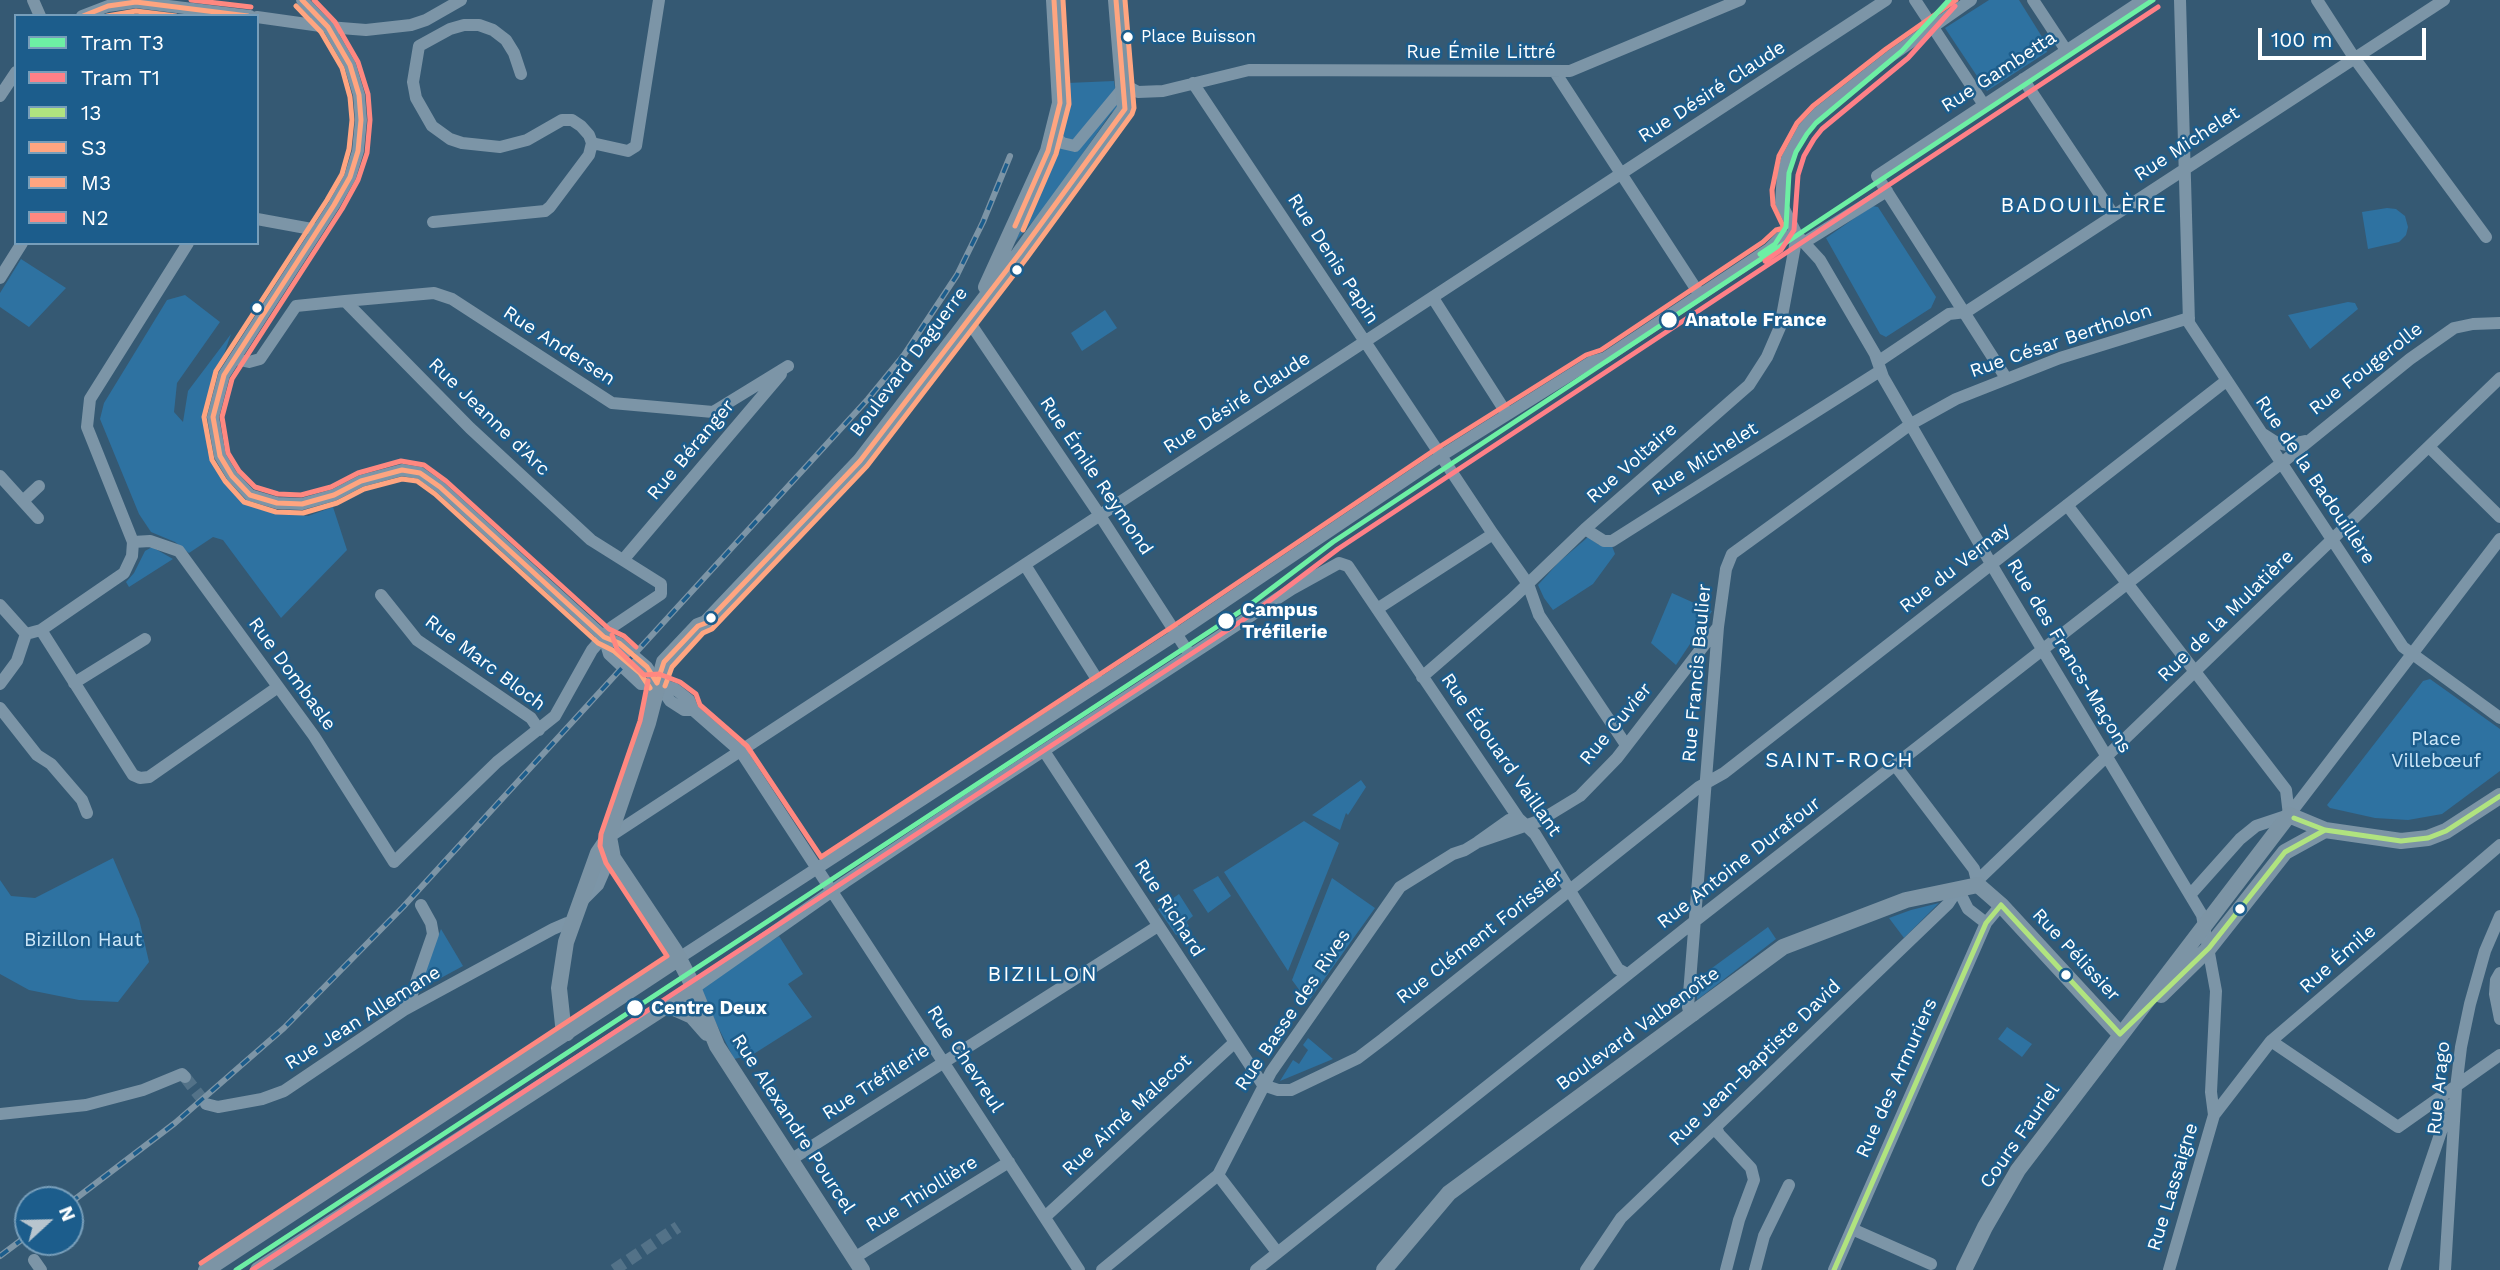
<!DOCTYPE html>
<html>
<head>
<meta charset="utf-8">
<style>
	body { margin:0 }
	#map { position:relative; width:2500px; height:1270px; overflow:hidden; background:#355973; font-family:"Work Sans",sans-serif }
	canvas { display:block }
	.legend { position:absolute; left:14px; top:14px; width:245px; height:231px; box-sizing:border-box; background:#1c5d8c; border:2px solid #779eba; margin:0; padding:9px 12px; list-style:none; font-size:21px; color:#fff }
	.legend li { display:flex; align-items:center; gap:14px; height:35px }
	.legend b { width:35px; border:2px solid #779eba }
	.north { position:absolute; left:14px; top:1186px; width:70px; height:70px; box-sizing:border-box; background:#1c5d8c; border:2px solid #779eba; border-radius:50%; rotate:68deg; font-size:19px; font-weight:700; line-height:28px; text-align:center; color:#fff }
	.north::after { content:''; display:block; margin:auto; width:24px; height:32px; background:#b8c5ce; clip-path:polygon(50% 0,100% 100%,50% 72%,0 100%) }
	.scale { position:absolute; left:2258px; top:28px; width:168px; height:32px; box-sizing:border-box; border:4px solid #fff; border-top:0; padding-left:9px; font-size:21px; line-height:24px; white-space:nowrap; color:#fff; -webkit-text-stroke:5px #1c5d8c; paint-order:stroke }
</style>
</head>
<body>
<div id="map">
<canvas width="2500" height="1270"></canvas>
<ul class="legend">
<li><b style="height:9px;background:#6defa4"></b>Tram T3</li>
<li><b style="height:9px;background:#ff8087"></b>Tram T1</li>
<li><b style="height:9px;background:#b0e37f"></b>13</li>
<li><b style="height:9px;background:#ffa580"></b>S3</li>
<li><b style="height:9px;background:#ffa580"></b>M3</li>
<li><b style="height:9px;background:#ff8880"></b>N2</li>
</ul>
<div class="north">N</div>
<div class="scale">100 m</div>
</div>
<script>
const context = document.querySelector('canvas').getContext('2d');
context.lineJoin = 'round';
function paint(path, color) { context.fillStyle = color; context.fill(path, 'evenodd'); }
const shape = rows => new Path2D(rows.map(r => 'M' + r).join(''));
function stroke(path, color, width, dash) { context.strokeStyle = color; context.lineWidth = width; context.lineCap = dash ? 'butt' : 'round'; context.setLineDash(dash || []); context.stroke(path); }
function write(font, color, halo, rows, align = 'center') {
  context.font = font + ' "Work Sans",sans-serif'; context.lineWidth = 5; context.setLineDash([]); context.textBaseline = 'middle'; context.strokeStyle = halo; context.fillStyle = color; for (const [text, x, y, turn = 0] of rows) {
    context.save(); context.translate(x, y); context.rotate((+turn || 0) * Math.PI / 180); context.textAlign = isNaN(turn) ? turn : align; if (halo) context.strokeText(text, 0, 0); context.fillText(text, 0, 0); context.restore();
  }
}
paint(shape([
	[1989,0,2019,0,2044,40,2047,52,1987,91,1945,28],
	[1114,81,1118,108,1111,113,1046,206,1015,242,1038,195,1062,130,1067,83],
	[1872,206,1878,207,1936,297,1931,308,1886,337,1880,334,1826,238],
	[2387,208,2396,209,2405,216,2408,227,2406,235,2399,242,2368,249,2362,212],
	[21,259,66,288,29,327,0,307,0,293],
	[185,295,220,322,177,383,174,412,183,422,188,391,231,334,207,403,207,450,225,483,261,510,308,516,333,507,347,550,281,618,223,540,213,537,189,553,175,542,151,532,139,514,100,419,104,403,167,300],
	[2348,302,2355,303,2358,309,2310,349,2288,315],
	[1105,310,1117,328,1082,351,1071,333],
	[1588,537,1599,545,1612,546,1615,554,1593,584,1553,610,1544,598,1538,585,1559,562],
	[152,547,173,559,129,587,126,582,134,573,145,551],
	[1672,593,1712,611,1676,665,1651,643],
	[2430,679,2500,729,2500,771,2442,814,2408,820,2375,818,2330,808,2327,805,2423,681],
	[1361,780,1366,787,1348,815,1346,813,1340,830,1312,815],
	[1304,821,1339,843,1288,971,1224,872],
	[113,858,139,919,149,962,118,1002,79,1000,29,990,0,974,0,880,11,896,35,898],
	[1218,876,1231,896,1208,913,1193,890],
	[1332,878,1375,908,1308,1002,1292,980],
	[1179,894,1193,916,1186,922,1189,926,1176,935,1158,909],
	[1939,903,1904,938,1889,918,1911,910],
	[1768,927,1776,939,1697,1000,1697,979],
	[441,929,463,966,415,992],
	[779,936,803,974,788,984,812,1017,752,1055,734,1059,699,989],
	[2007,1027,2032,1044,2022,1057,1998,1039],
	[1308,1038,1333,1059,1280,1081,1293,1060,1299,1064,1308,1050,1303,1045]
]), '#2e72a1');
stroke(shape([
	[185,1077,206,1104],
	[614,1270,678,1227]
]), '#537288', 12, [12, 6]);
stroke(shape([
	[33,0,40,16],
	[302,0,328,27,350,65,359,95,361,120,358,151,350,177,334,205,224,375,213,417,220,456,232,476,250,495,277,503,302,504,334,495,361,481,402,470,420,473,440,487,604,637,619,643,647,667,670,701,684,710,693,710],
	[1915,0,1984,105],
	[1971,0,1891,56,1818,113,1804,128,1787,159,1783,174,1781,203,1797,235,1820,260,1875,354,1883,377,1997,574,2202,915,2216,991,2211,1092,2214,1115,2169,1270],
	[2033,0,2066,50],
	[2180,0,2189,323,2403,647,2500,718],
	[2317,0,2355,59,2486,237],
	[82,16,108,6,136,2,250,16],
	[257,17,328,27,366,30,411,25,426,20,461,0],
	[1555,72,1700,295],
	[2023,79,2113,214],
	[1193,83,1493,534,1528,584,1539,615,1626,745],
	[1123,84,1138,92,1163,91,1249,70,1570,71,1740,0],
	[0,96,16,72],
	[1052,133,1062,143,1075,146,1123,88],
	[592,143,628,151,636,146,659,0],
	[257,219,317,230],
	[433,222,545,211,550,207,589,155,592,143,589,135,581,126,572,120,562,120,527,140,500,147,462,143,450,139,432,126,416,98,413,82,419,46,450,29,464,25,479,25,493,30,506,40,514,53,521,74],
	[1805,242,1887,191],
	[0,278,22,243],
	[1433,298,1507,414],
	[345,301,434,293,452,299,612,403,713,412,788,366],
	[968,320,1097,511,1190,655],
	[1879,361,1949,314,1966,312,2444,0],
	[2006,378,1877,176,2143,0],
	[2263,434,2277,443,2286,445,2305,441],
	[2429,447,2500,517],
	[0,476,38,518],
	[23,501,39,486],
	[2067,505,2286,790,2289,815],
	[1585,529,1604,541,1612,541,1880,371],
	[133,542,150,541,179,551,314,736,394,862,497,762,555,716,592,650,612,627,661,594,661,584,591,540,470,428,345,301,296,306,260,359,249,362,235,359],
	[623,560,781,374],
	[1025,565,1100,684],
	[381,595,417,640,531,718,539,730],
	[0,605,26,634,17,661,0,684],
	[1377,609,1493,534],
	[41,630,133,775,140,778,149,777,278,687],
	[26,634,41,630,124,573,132,556,133,542,87,427,90,399,188,243],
	[604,637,609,654,641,684,657,683,675,689,689,700,693,710,741,752,1079,1270],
	[1422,677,1512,599,1585,529,1749,385,1767,357,1780,327,1797,235],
	[74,683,145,639],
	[0,708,37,755,51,764,82,800,87,813],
	[1044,751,1263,1085,1278,1090,1291,1090,1358,1058,1383,1039,1699,787,1724,773,2226,381],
	[1895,765,1974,869,1978,885],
	[2289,815,2500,539],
	[1519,819,1509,820,1478,842,1539,821,1580,796,1617,758,1718,627],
	[609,837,1886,0],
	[1978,880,2500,378],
	[2190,895,2240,839,2256,826,2289,815],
	[583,900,598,885,605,869,613,858],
	[679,958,1171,638,1441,456,1591,362,1605,358,1769,249,1781,237,1797,235],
	[2500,973,2496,980,2495,994,2500,1019],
	[694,988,845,882,971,798,1292,589,1339,563,1348,566,1519,819,1535,834,1618,969,1627,974],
	[404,1009,412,994,433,934,431,923,421,905],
	[1694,1015,1690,1014,1688,1007,1718,627,1726,569,1732,554,1911,424,1956,399,2060,358,2189,318],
	[2271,1041,2398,1127,2500,1055],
	[206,1104,218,1107,262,1099,284,1091,404,1010,553,929,567,923,572,923],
	[0,1114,86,1105,143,1090,182,1074,185,1077],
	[2214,1115,2271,1041,2500,845],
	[1716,1127,1719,1134,1751,1168,1754,1180,1739,1220,1726,1270],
	[792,1159,1158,926],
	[1218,1175,1277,1252],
	[1046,1216,1234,1043],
	[1852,1229,1931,1264],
	[854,1258,1009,1162],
	[34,1260,41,1270],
	[1102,1270,1218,1175,1271,1072,1400,887,1453,854,1465,850,1478,842],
	[1256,1270,1695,921,2288,458,2410,359,2454,328,2473,324,2500,323],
	[1586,1270,1621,1218,1948,904,1958,889,1968,909,1986,923],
	[1755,1270,1764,1236,1789,1185],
	[1834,1270,1986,923,2001,905],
	[2394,1270,2450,1105],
	[2445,1270,2456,1088,2461,1047,2470,1004,2485,951,2500,916]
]), '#7c95a7', 12);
stroke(shape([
	[986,287,1048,151,1060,103,1054,0],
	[2161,995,2209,948,2285,852,2325,830],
	[662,1008,674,1008,692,1016,707,1033],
	[567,1033,563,1025,559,988,566,942,598,853,609,837],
	[206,1270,679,958],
	[258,1270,694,988],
	[862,1270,717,1046,690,980,675,951,613,858,609,837,648,723,664,662,698,626,706,623,860,461,1019,254,1125,109,1116,0],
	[1384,1270,1449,1193,1783,947,1906,900,1978,885,2001,905,2120,1034],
	[1964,1270,1985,1227,2018,1170,2289,815,2325,830,2401,841,2428,838,2446,831,2500,796]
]), '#7c94a5', 16);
const rail = shape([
	[70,1203,175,1123,284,1028,403,907,868,399,904,355,957,275,983,222,1010,156],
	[0,1256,28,1235]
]);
stroke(rail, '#7d95a6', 6);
stroke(rail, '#1c5d8c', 3.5, [10]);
stroke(shape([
	[2294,818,2325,830,2401,841,2428,838,2446,831,2500,796],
	[2001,905,2120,1034],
	[2120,1034,2209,948,2285,852,2325,830],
	[1834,1270,1986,923,2001,905]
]), '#b0e37f', 5);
stroke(shape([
	[302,0,328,27,350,65,359,95,361,120,358,151,350,177,334,205,224,375,213,417,220,456,232,476,250,495,277,503,302,504,334,495,361,481,402,470,420,473,440,487,604,637,619,643,647,667,657,683],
	[83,16,108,6,136,2,248,16],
	[1015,226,1048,151,1060,103,1054,0],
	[657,683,664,662,698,626,706,623,860,461,1019,254,1125,109,1116,0]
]), '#ffa580', 5);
stroke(shape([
	[296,6,321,32,342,68,350,97,352,120,349,149,342,174,327,200,216,371,204,417,212,460,225,481,244,502,276,512,303,513,337,503,364,489,402,479,417,481,435,494,598,643,614,651,640,673,650,688],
	[107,16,136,11,176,16],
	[1023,230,1056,154,1069,104,1063,0],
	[665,686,672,667,703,633,712,629,867,466,1026,259,1132,114,1134,108,1125,0]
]), '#ffa580', 5);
stroke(shape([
	[191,0,251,7],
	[314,0,335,22,358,62,368,94,370,120,367,153,358,180,342,209,232,379,222,417,228,453,239,471,255,487,278,494,301,495,331,487,358,473,401,461,424,465,446,481,609,629,624,636,636,647],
	[612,635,617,649,644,675,659,674,680,682,696,694,700,705,747,746,821,857,1172,627,1436,449,1586,355,1601,350,1763,242,1776,230,1784,228,1773,205,1772,190,1779,156,1797,123,1813,106,1886,49,1956,0],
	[201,1263,667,956,606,863,600,846,601,834,640,721,648,681]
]), '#ff8880', 5);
stroke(shape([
	[1760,254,1775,244,1786,227,1789,173,1796,152,1807,134,1816,123,1902,51,1949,0],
	[236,1270,1247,607,1333,542,2153,0]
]), '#6defa4', 5);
stroke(shape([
	[1765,261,1781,250,1794,230,1798,175,1804,156,1814,139,1822,129,1908,58,1955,6],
	[252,1270,1252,614,1338,549,2158,7]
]), '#ff8087', 5);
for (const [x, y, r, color] of [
	[1128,37,6,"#fff"],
	[1017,270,6,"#fff"],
	[257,308,6,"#fff"],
	[1669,320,9,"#fff"],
	[711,618,6,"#fff"],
	[1226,621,9,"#fff"],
	[2240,909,6,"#fff"],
	[2066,975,6,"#fff"],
	[635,1008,9,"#fff"]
]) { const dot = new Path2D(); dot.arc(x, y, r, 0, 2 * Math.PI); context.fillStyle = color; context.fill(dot); stroke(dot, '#1c5d8c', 2.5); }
write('17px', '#fff', '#1c5d8c', [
	["Place Buisson",1141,37]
], 'left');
write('19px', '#fff', '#1c5d8c', [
	["Rue Émile Littré",1481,52],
	["Rue Gambetta",1999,72,-33],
	["Rue Désiré Claude",1712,92,-33],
	["Rue Michelet",2187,144,-33],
	["Rue Denis Papin",1333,259,57],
	["Rue César Bertholon",2061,341,-19],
	["Rue Andersen",559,346,33],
	["Boulevard Daguerre",909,362,-53],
	["Rue Fougerolle",2366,369,-38],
	["Rue Désiré Claude",1237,403,-33],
	["Rue Jeanne d'Arc",489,417,44],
	["Rue Béranger",691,450,-50],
	["Rue Michelet",1705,459,-32],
	["Rue Voltaire",1632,463,-41],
	["Rue Émile Reymond",1096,476,56],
	["Rue de la Badouillère",2315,480,56],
	["Rue du Vernay",1955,568,-38],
	["Rue de la Mulatière",2226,616,-44],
	["Rue des Francs-Maçons",2069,656,59],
	["Rue Marc Bloch",485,663,37],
	["Rue Francis Baulier",1697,673,-85],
	["Rue Dombasle",292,674,54],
	["Rue Cuvier",1616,724,-50],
	["Rue Édouard Vaillant",1501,755,55],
	["Rue Antoine Durafour",1739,863,-38],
	["Rue Richard",1169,908,57],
	["Rue Clément Forissier",1480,937,-38],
	["Rue Pélissier",2076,955,47],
	["Rue Émile",2338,959,-41],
	["Rue Basse des Rives",1293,1010,-56],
	["Rue Jean Allemane",363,1018,-32],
	["Boulevard Valbenoîte",1638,1029,-36],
	["Rue Chevreul",965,1059,57],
	["Rue Jean-Baptiste David",1755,1063,-44],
	["Rue des Armuriers",1897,1078,-66],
	["Rue Tréfilerie",876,1082,-33],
	["Rue Arago",2439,1088,-84],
	["Rue Aimé Malecot",1127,1115,-43],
	["Rue Alexandre Pourcel",793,1124,57],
	["Cours Fauriel",2020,1136,-55],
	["Rue Lassaigne",2173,1187,-73],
	["Rue Thiollière",922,1194,-32]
]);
write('bold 19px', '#fff', '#1c5d8c', [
	["Anatole France",1685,320],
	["Campus",1242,610],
	["Tréfilerie",1242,632],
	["Centre Deux",651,1008]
], 'left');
write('19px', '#cee8f9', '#1c5d8c', [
	["Place",2436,739],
	["Villebœuf",2436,761],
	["Bizillon Haut",83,940]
]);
context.letterSpacing = '2px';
write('21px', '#fff', '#1c5d8c', [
	["BADOUILLÈRE",2084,206],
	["SAINT-ROCH",1840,761],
	["BIZILLON",1043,975]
]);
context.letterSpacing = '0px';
</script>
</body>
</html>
